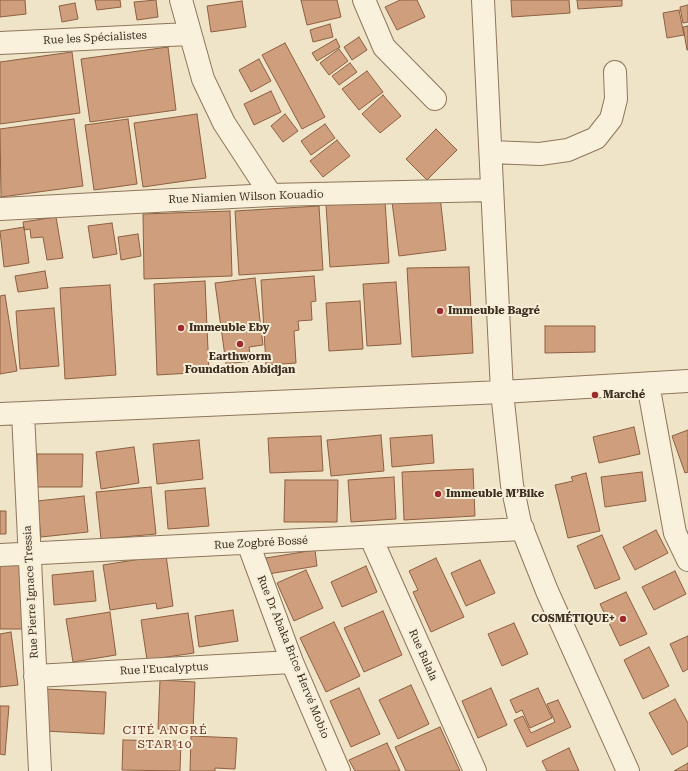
<!DOCTYPE html>
<html>
<head>
<meta charset="utf-8">
<style>
	body { margin:0 }
	canvas { display:block; background:#f0e4c8 }
</style>
</head>
<body>
<canvas width="688" height="771"></canvas>
<script>
const context = document.querySelector('canvas').getContext('2d');
context.lineJoin = 'round';
function paint(path, color) { context.fillStyle = color; context.fill(path, 'evenodd'); }
const shape = rows => new Path2D(rows.map(r => 'M' + r).join(''));
function stroke(path, color, width, dash) { context.strokeStyle = color; context.lineWidth = width; context.lineCap = dash ? 'butt' : 'round'; context.setLineDash(dash || []); context.stroke(path); }
function write(font, color, halo, rows, align = 'center') {
  context.font = font + ' "Roboto Serif",serif'; context.lineWidth = 4; context.setLineDash([]); context.textBaseline = 'middle'; context.strokeStyle = halo; context.fillStyle = color; for (const [text, x, y, turn = 0] of rows) {
    context.save(); context.translate(x, y); context.rotate((+turn || 0) * Math.PI / 180); context.textAlign = isNaN(turn) ? turn : align; if (halo) context.strokeText(text, 0, 0); context.fillText(text, 0, 0); context.restore();
  }
}
const building = shape([
	[0,0,25,0,26,14,0,17,0,0],
	[95,0,120,0,121,7,97,10,95,0],
	[156,0,158,17,137,20,134,2,156,0],
	[301,0,337,0,341,17,307,25,301,0],
	[400,0,417,0,425,17,397,30,385,7,400,0],
	[511,0,569,0,570,13,512,17,511,0],
	[577,0,622,0,622,6,578,9,577,0],
	[242,1,246,27,211,32,207,6,242,1],
	[75,3,78,19,62,22,59,6,75,3],
	[688,5,688,22,683,23,680,7,688,5],
	[679,10,684,35,667,38,663,13,679,10],
	[330,24,333,37,313,42,310,30,330,24],
	[688,26,688,50,687,50,683,27,688,26],
	[359,37,367,50,352,60,344,47,359,37],
	[336,39,340,47,317,61,312,53,336,39],
	[285,43,325,117,302,129,262,55,285,43],
	[168,47,176,110,90,122,81,59,168,47],
	[339,49,348,61,329,75,320,63,339,49],
	[72,52,80,113,0,124,0,62,72,52],
	[259,59,271,81,251,92,239,70,259,59],
	[350,63,357,72,339,85,332,76,350,63],
	[367,71,383,92,359,110,342,89,367,71],
	[271,91,281,112,254,125,244,104,271,91],
	[383,95,401,116,380,133,362,114,383,95],
	[197,114,206,178,143,187,134,123,197,114],
	[285,114,298,131,283,142,271,126,285,114],
	[74,119,83,186,1,197,0,129,74,119],
	[128,119,137,184,94,190,85,125,128,119],
	[325,124,335,138,311,155,301,141,325,124],
	[436,129,457,150,427,180,406,159,436,129],
	[337,140,350,156,323,177,310,161,337,140],
	[440,196,446,250,399,256,392,202,440,196],
	[385,201,389,263,330,267,326,205,385,201],
	[319,206,323,270,239,275,235,211,319,206],
	[230,211,232,276,144,279,143,214,230,211],
	[56,217,63,258,47,260,43,237,31,238,30,229,24,230,23,222,56,217],
	[112,223,117,254,93,258,88,226,112,223],
	[24,227,29,263,4,267,0,231,24,227],
	[138,234,141,256,121,260,118,237,138,234],
	[469,267,473,353,412,357,407,268,469,267],
	[45,271,48,288,18,292,15,276,45,271],
	[314,276,316,301,311,302,312,320,298,321,299,330,294,331,296,363,266,365,261,280,314,276],
	[255,278,263,345,249,347,251,361,226,364,215,283,255,278],
	[205,281,209,372,157,375,154,284,205,281],
	[396,282,401,344,367,346,363,284,396,282],
	[110,285,116,375,65,379,60,288,110,285],
	[5,295,17,371,0,374,0,296,5,295],
	[360,301,363,349,329,351,326,303,360,301],
	[54,308,59,366,20,369,16,311,54,308],
	[545,326,595,326,595,352,545,353,545,326],
	[634,427,640,454,599,463,593,437,634,427],
	[688,430,688,472,685,473,672,436,688,430],
	[381,435,384,471,331,476,327,440,381,435],
	[432,435,434,463,392,467,390,438,432,435],
	[321,436,323,471,270,473,268,438,321,436],
	[199,440,203,479,157,484,153,444,199,440],
	[134,447,139,483,101,489,96,452,134,447],
	[37,454,83,454,82,487,37,487,37,454],
	[473,469,475,516,404,520,402,472,473,469],
	[642,472,646,501,605,507,601,477,642,472],
	[586,473,600,531,568,538,555,485,573,481,571,477,586,473],
	[394,477,396,519,351,522,348,480,394,477],
	[285,480,338,480,337,522,284,522,285,480],
	[151,487,156,534,101,539,96,492,151,487],
	[205,488,209,526,168,529,165,491,205,488],
	[84,496,88,532,41,537,37,501,84,496],
	[0,511,6,511,6,534,0,534,0,511],
	[656,530,668,553,635,570,623,547,656,530],
	[602,535,620,579,595,589,577,546,602,535],
	[315,550,317,566,268,574,266,558,315,550],
	[166,555,173,606,157,609,156,603,110,610,103,565,166,555],
	[436,558,464,617,431,632,413,592,418,590,409,571,436,558],
	[480,560,495,593,466,606,451,573,480,560],
	[0,565,23,565,23,629,0,629,0,565],
	[366,566,377,592,342,607,331,582,366,566],
	[306,570,323,608,294,621,277,583,306,570],
	[93,571,96,601,54,605,52,575,93,571],
	[675,571,686,594,654,610,642,587,675,571],
	[626,592,647,634,620,646,600,604,626,592],
	[233,610,238,641,199,647,195,616,233,610],
	[383,611,402,655,364,672,344,628,383,611],
	[110,612,116,655,73,662,66,619,110,612],
	[188,613,194,653,147,660,141,620,188,613],
	[334,622,360,676,326,692,300,638,334,622],
	[514,623,528,654,502,666,488,634,514,623],
	[11,632,18,685,0,687,0,634,11,632],
	[688,636,688,669,683,672,670,644,688,636],
	[649,647,669,686,643,699,624,660,649,647],
	[160,680,195,682,193,730,158,729,160,680],
	[411,685,429,724,398,739,379,700,411,685],
	[359,688,380,734,351,747,330,701,359,688],
	[491,688,507,725,478,738,462,701,491,688],
	[538,688,552,718,530,728,522,710,516,713,510,700,538,688],
	[46,689,106,692,104,734,44,731,46,689],
	[675,699,688,723,688,746,672,755,649,713,675,699],
	[558,700,571,727,527,747,514,720,523,716,531,733,555,722,547,704,558,700],
	[0,706,9,706,5,755,0,754,0,706],
	[440,727,460,771,406,771,395,747,440,727],
	[191,736,237,738,235,769,215,768,215,771,190,771,191,736],
	[123,740,181,741,180,771,122,770,123,740],
	[387,743,400,771,355,771,349,760,387,743],
	[569,748,579,771,547,771,542,761,569,748],
	[688,763,688,771,674,771,688,763]
]);
paint(building, '#cf9f7d');
stroke(building, '#8d5f41', 1);
const minor = shape([
	[181,0,203,79,224,123,271,195],
	[364,0,384,47,435,99],
	[483,0,502,392,512,485,520,523,547,591,628,771],
	[0,43,189,34],
	[491,152,540,154,568,150,596,138,611,119,616,99,615,72],
	[0,209,271,195,492,190],
	[648,384,675,533,688,560],
	[23,413,40,771],
	[0,414,502,392,688,381],
	[371,538,475,771],
	[248,543,292,662,339,771],
	[0,555,523,529],
	[35,676,292,662]
]);
stroke(minor, '#8d765c', 24);
stroke(minor, '#faf1dc', 22);
for (const [x, y, r, color] of [
	[440,311,4,"#9e2a2b"],
	[181,328,4,"#9e2a2b"],
	[240,344,4,"#9e2a2b"],
	[595,395,4,"#9e2a2b"],
	[438,494,4,"#9e2a2b"],
	[623,619,4,"#9e2a2b"]
]) { const dot = new Path2D(); dot.arc(x, y, r, 0, 2 * Math.PI); context.fillStyle = color; context.fill(dot); stroke(dot, '#f7eed8', 1.5); }
write('11px', '#3d2e20', '#f7eed8', [
	["Rue les Spécialistes",95,38,-3],
	["Rue Niamien Wilson Kouadio",246,197,-2],
	["Rue Zogbré Bossé",261,543,-3],
	["Rue Pierre Ignace Tressia",31,592,-93],
	["Rue Balala",423,655,66],
	["Rue Dr Abaka Brice Hervé Mobio",293,657,68],
	["Rue l'Eucalyptus",164,669,-3]
]);
write('bold 11px', '#3d2e20', '#f7eed8', [
	["Immeuble Bagré",448,311],
	["Immeuble Eby",189,328],
	["Earthworm",240,357,"center"],
	["Foundation Abidjan",240,370,"center"],
	["Marché",603,395],
	["Immeuble M’Bike",446,494],
	["COSMÉTIQUE+",615,619,"right"]
], 'left');
context.letterSpacing = '1px';
write('12px', '#6b2e1e', '#f7eed8', [
	["CITÉ ANGRÉ",165,730],
	["STAR 10",165,744]
]);
context.letterSpacing = '0px';
</script>
</body>
</html>
